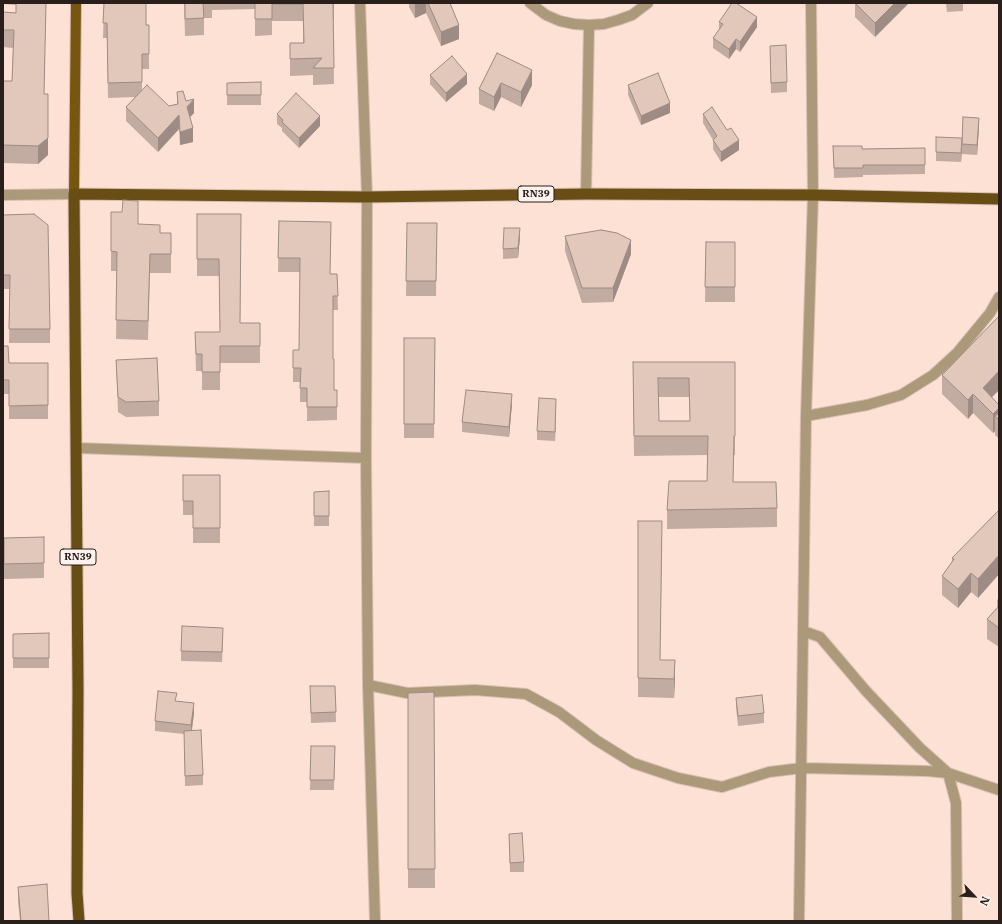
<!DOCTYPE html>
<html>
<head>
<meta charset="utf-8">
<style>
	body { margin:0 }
	#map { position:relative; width:1002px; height:924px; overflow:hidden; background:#fde1d5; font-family:"IBM Plex Serif",serif }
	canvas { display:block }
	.frame { position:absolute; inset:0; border:4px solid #29201b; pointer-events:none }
	.north { position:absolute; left:954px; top:876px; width:40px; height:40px; -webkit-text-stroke:3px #fdf2ed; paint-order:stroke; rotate:115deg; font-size:11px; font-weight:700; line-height:16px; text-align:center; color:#29201b }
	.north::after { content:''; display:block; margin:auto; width:14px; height:18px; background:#29201b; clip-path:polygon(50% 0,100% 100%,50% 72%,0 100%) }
</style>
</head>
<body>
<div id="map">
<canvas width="1002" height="924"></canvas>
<div class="frame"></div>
<div class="north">N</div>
</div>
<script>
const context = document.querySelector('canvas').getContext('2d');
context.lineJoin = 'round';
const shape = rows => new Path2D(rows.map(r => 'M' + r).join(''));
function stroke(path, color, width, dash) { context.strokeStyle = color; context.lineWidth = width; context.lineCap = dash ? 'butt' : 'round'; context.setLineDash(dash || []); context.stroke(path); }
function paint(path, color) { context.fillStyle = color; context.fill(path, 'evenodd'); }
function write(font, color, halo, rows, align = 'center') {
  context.font = font + ' "IBM Plex Serif",serif'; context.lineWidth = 3.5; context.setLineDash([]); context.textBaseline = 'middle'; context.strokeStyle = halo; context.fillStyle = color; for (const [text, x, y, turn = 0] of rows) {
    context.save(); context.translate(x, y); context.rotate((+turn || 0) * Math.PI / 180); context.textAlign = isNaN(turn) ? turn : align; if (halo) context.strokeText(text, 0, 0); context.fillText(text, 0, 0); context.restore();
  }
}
const minor = shape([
	[360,3,367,197,366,458,368,685,375,921],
	[530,3,546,15,560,21,574,24,589,25,604,24,618,20,632,15,648,3],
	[586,194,589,25],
	[3,195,74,194],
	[806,416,867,405,901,395,933,375,957,353,990,313,999,297],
	[77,448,366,458],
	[803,631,820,637,866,691,920,748,948,773,956,803,957,921],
	[368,685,407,693,475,690,526,694,559,712,596,740,633,763,678,778,722,787,769,772,802,768,927,771,948,773,999,790],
	[799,921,806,416,813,195,811,3]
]);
const primary = shape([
	[74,194,76,3]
]);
const trunk = shape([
	[79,921,77,893,78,690,74,194,367,197,586,194,813,195,999,199]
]);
stroke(minor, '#d7beb4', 12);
stroke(primary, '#d7beb4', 12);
stroke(trunk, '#d7beb4', 13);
stroke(minor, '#ab9979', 10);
stroke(primary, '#77570f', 10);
stroke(trunk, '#684e14', 11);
paint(shape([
	[3,3,46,3,44,94,48,155,38,164,3,163,3,81,12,81,13,48,3,47,3,12,16,13,16,5,3,4],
	[104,3,146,25,149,25,149,69,142,69,142,90,169,106,177,104,177,92,194,113,190,117,193,142,180,145,179,129,158,152,126,121,126,107,135,97,108,98,107,38,103,38],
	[184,3,334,3,334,21,333,21,334,84,313,85,313,75,290,76,290,43,303,43,303,21,272,21,272,35,255,36,255,9,212,10,212,18,204,18,204,35,185,36],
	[409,3,450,3,459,39,441,46,426,13,415,18,409,7],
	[855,3,908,3,908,4,875,37,855,17],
	[946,3,963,3,963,11,947,12],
	[719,22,757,27,740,52,736,49,729,59,713,48,713,38,719,30],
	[770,46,787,82,787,92,771,93],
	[497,53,532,85,521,107,501,97,494,111,479,104,479,89],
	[430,75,467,84,446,102,430,84],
	[261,82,261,105,227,105,227,83],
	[628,85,670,113,641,125,628,95],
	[277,114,320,126,299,148,282,131,282,128,277,124],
	[703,114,739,150,721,162,713,149,713,140,703,123],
	[979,127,977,155,962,154,962,144],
	[833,146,862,149,925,148,925,174,863,175,863,177,834,178],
	[962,148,961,162,936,161,936,152],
	[197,214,241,214,240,323,260,323,260,363,220,363,220,390,202,390,202,371,196,371,195,332,220,332,219,276,197,276],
	[3,215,50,329,50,343,9,343,10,289,3,289],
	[279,221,331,236,330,274,337,274,338,310,333,310,333,359,334,390,337,390,337,420,307,421,307,402,300,402,300,382,293,382,293,350,299,350,300,272,278,272],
	[407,223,437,223,436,296,406,296],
	[138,224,160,233,171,233,171,273,150,273,148,340,116,339,117,271,111,271,111,251],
	[565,236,631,254,613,302,582,303,565,251],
	[520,237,518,258,503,259,503,249],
	[706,242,735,242,735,302,705,302],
	[999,316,999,390,992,397,999,405,999,439,995,435,995,431,993,433,973,413,968,419,942,394,942,375],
	[404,338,435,338,434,438,404,438],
	[3,346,9,363,48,363,48,419,9,419,9,394,3,394],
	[116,360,159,401,159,416,126,417,118,412],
	[633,362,735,362,735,455,734,455,733,482,777,508,777,527,667,529,667,510,707,481,707,455,634,456],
	[658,397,689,397,690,421,659,421],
	[512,404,509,437,462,432,462,422],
	[556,409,555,441,537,440,537,431],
	[183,475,220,475,220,543,193,543,193,515,183,515],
	[329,491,329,526,314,526,314,492],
	[999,510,999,574,978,598,971,592,958,608,942,595,942,576,952,562,952,558],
	[638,521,662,540,660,660,675,679,674,698,638,697],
	[44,537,44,578,4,579,4,538],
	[999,598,999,647,987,639,987,619,997,608,997,600],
	[49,633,49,668,13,668,13,634],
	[223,637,222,662,181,661,181,651],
	[310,686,335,686,336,722,311,723],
	[434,692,435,888,408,888,408,693],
	[736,698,764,713,764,723,738,726,736,707],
	[177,701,194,713,192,731,203,775,203,785,185,786,184,734,155,731,155,721],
	[311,746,335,746,334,790,310,790],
	[509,834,524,862,524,872,510,872],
	[18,887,49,921,20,921,18,901]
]), '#c2aba1');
paint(shape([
	[415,3,426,3,426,13,415,18],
	[895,3,908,3,908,4,875,37,875,23],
	[757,17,757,27,740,52,740,42],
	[459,25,459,39,441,46,441,32],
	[736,39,736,49,729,59,729,49],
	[532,70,532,85,521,107,521,92],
	[467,74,467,84,446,102,446,93],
	[501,83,501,97,494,111,494,97],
	[48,94,48,155,38,164,38,146],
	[194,99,194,113,187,120,187,107],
	[670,103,670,113,641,125,641,116],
	[179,115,179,129,158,152,158,138],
	[320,116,320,126,299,148,299,138],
	[979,118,979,127,977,155,977,145],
	[193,128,193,142,180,145,180,132],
	[962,138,962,148,961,162,961,153],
	[739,140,739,150,721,162,721,152],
	[520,228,520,237,518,258,518,248],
	[631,240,631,254,613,302,613,288],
	[999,371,999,390,984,405,983,388],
	[512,394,512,404,509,437,509,427],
	[973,394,973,413,968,419,968,400],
	[556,399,556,409,555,441,555,432],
	[999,408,999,420,995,416,995,431,993,433,993,414],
	[999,555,999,574,978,598,978,579],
	[971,573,971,592,958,608,958,589],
	[675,660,675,679,674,698,674,679],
	[194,703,194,713,191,735,191,725]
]), '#9e8b83');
const building = shape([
	[16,3,46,3,44,94,48,94,48,138,38,146,3,145,3,81,12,81,14,30,3,30,3,12,16,13,16,3],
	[104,3,146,3,146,25,149,25,149,54,142,54,142,82,108,83,107,23,103,23,104,3],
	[185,3,203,3,204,18,185,19,185,3],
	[255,3,334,3,334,4,333,4,334,68,313,68,322,58,290,59,290,43,304,43,303,4,272,4,272,19,255,19,255,3],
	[428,3,450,3,459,25,441,32,428,3],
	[732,3,736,3,757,17,740,42,736,39,729,49,713,38,723,24,719,22,732,3],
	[855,3,895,3,875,23,855,3],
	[786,45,787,82,771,83,770,46,786,45],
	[497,53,532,70,521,92,501,83,494,97,479,89,497,53],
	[452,56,467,74,446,93,430,75,452,56],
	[658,73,670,103,641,116,628,85,658,73],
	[261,82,261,95,227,95,227,83,261,82],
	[147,85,169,106,178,104,177,92,183,91,186,101,194,99,187,107,193,128,180,132,179,115,158,138,126,107,147,85],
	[296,93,320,116,299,138,282,122,283,120,277,114,296,93],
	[712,107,727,130,731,128,739,140,721,152,713,140,717,136,703,114,712,107],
	[963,117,979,118,977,145,962,144,963,117],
	[936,137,962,138,961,153,936,152,936,137],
	[833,146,862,146,862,149,925,148,925,165,863,165,863,168,834,168,833,146],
	[123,200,138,201,138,224,160,225,160,233,171,233,171,254,150,254,148,321,116,320,117,252,111,251,111,212,122,212,123,200],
	[34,214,48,225,50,329,9,329,10,275,3,275,3,215,34,214],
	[197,214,241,214,240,323,260,323,260,346,220,346,220,372,202,372,202,354,196,354,195,332,220,332,219,259,197,259,197,214],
	[279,221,331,222,330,274,337,274,338,296,333,296,333,359,334,359,334,390,337,390,337,407,307,407,307,388,300,388,301,368,293,368,293,350,299,350,300,258,278,258,279,221],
	[407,223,437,223,436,281,406,281,407,223],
	[504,228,520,228,518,248,503,249,504,228],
	[601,230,617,233,631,240,613,288,582,288,565,236,601,230],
	[706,242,735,242,735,287,705,287,706,242],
	[999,316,999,371,983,388,999,405,999,408,993,414,973,394,968,400,942,375,999,316],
	[404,338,435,338,434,424,404,424,404,338],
	[3,346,8,346,9,363,48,363,48,405,9,406,9,380,3,380,3,346],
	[157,358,159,401,126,402,118,397,116,360,157,358],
	[633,362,735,362,735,436,734,436,733,482,776,482,777,508,667,510,669,481,707,481,708,436,634,436,633,362],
	[658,378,689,378,690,421,659,421,658,378],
	[466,390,512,394,509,427,462,422,466,390],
	[539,398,556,399,555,432,537,431,539,398],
	[999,413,999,420,995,416,999,413],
	[183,475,220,475,220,528,193,528,193,501,183,501,183,475],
	[329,491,329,516,314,516,314,492,329,491],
	[999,510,999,555,978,579,971,573,958,589,942,576,954,559,952,558,999,510],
	[638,521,662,521,660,660,675,660,674,679,638,678,638,521],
	[44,537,44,563,4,564,4,538,44,537],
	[999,606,999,628,987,619,999,606],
	[182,626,223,628,222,652,181,651,182,626],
	[49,633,49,658,13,658,13,634,49,633],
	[310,686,335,686,336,712,311,713,310,686],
	[158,691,177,693,175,701,194,703,191,725,155,721,158,691],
	[434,692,435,869,408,869,408,693,434,692],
	[762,695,764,713,738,716,736,698,762,695],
	[201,730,203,775,185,776,184,731,201,730],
	[311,746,335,746,334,780,310,780,311,746],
	[522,833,524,862,510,863,509,834,522,833],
	[47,884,49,921,21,921,18,887,47,884]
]);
paint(building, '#e2c7bb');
stroke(building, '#9e8b83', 1);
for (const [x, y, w] of [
	[536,194,36],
	[78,557,36]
]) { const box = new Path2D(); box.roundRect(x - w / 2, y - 8, w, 16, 3); context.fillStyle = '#fdf2ed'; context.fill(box); stroke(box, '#29201b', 1); }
write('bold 10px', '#29201b', null, [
	["RN39",536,194],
	["RN39",78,557]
]);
</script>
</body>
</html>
